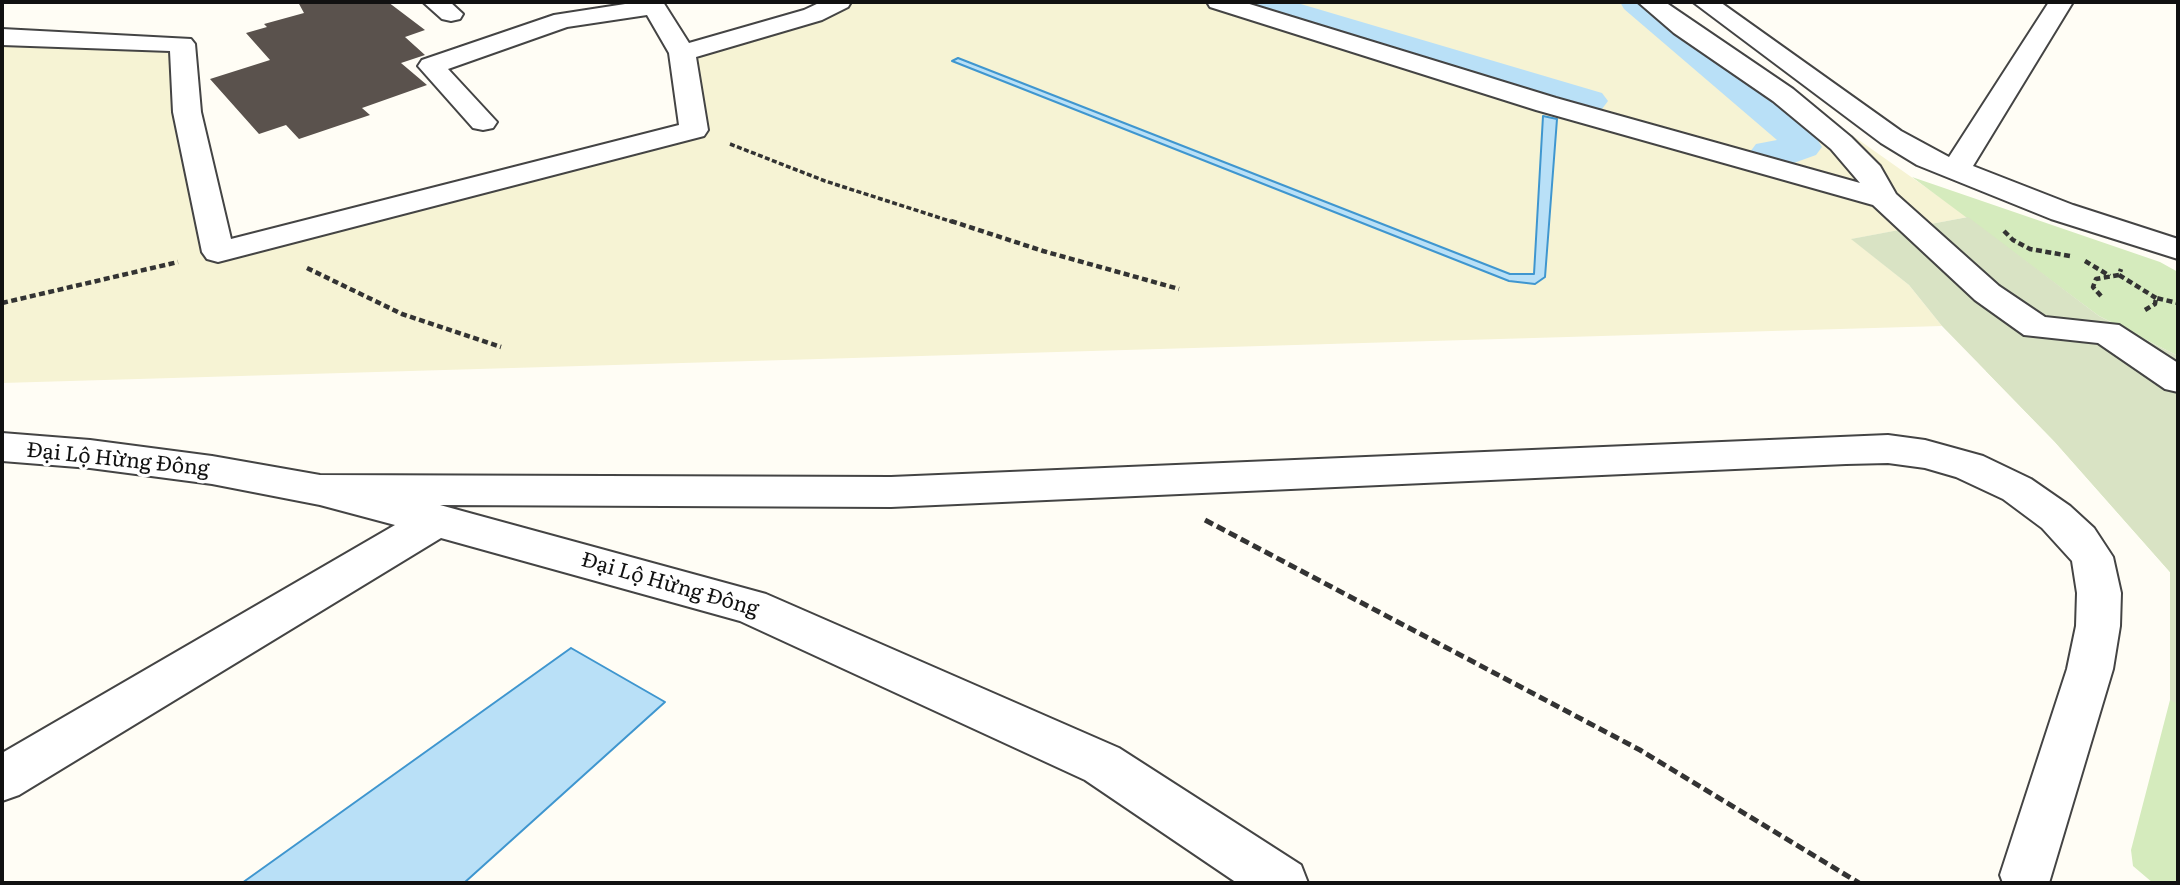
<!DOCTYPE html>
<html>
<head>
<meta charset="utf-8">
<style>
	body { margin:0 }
	#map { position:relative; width:2180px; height:885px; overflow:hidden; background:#fffdf5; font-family:Literata,serif }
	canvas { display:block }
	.frame { position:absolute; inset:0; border:4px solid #111; pointer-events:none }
</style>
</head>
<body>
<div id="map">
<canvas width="2180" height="885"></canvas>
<div class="frame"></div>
</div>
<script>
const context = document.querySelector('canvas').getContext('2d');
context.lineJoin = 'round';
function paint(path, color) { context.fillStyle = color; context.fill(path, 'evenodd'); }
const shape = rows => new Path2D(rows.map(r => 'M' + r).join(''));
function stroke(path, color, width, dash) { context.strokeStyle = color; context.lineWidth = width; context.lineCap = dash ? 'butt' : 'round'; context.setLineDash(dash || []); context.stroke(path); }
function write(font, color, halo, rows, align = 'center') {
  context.font = font + ' Literata,serif'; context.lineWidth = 7; context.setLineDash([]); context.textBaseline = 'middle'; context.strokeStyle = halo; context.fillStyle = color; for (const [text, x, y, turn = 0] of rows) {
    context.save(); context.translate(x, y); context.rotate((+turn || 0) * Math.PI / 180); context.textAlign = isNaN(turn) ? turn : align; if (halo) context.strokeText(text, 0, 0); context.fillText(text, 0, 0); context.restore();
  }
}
paint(shape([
	[839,2,1663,2,1968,217,1852,239,1909,285,1942,326,2,383,2,37,182,44,218,252,693,130,682,53,813,15]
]), '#f6f3d4');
paint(shape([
	[1912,177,2160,262,2178,272,2178,356,2099,316],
	[2018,367,2178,475,2178,883,2153,883,2133,866,2131,850,2170,700,2170,572,2055,442,1986,371]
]), '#d5ebbd');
paint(shape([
	[1968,217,2099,316,2178,356,2178,704,2170,700,2170,572,2055,442,1942,326,1909,285,1851,239]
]), '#d9e3c4');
const water = shape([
	[958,58,1510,274,1534,274,1543,116,1557,119,1545,277,1535,284,1509,281,952,61,958,58],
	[571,648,665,702,464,883,242,883,571,648]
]);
paint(water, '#b9e0f7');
stroke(water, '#3f96cf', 2);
paint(shape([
	[1242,2,1294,2,1602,93,1608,101,1602,109,1589,112,1576,109,1247,9,1242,2],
	[1620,2,1656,2,1811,129,1822,147,1816,155,1791,164,1756,160,1750,152,1756,144,1777,140,1624,9,1620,2]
]), '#b9e0f7');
paint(shape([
	[298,2,388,2,425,30,405,37,425,55,401,63,427,85,362,108,370,115,299,139,286,125,259,134,210,79,270,60,246,33,267,27,264,24,304,13]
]), '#5a524d');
const minor = shape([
	[423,2,450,2,463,14,460,19,451,21,442,19,423,2],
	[638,2,663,2,689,43,804,10,821,2,851,2,848,7,822,20,696,57,708,130,704,136,218,262,207,259,202,252,173,112,170,51,2,45,2,29,191,39,195,44,201,112,231,239,679,125,669,53,647,15,567,27,448,69,497,122,493,128,483,130,473,128,418,66,422,60,554,15,638,2],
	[1207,2,1243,2,1556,98,1860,183,1831,149,1773,101,1674,33,1638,2,1665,2,1793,89,1851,137,1880,166,1896,194,1999,286,2045,317,2119,325,2178,363,2178,392,2165,389,2098,343,2024,335,1975,300,1873,205,1536,110,1210,7,1207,2],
	[1693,2,1720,2,1901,131,1949,157,2049,2,2073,2,1973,166,2073,205,2178,239,2178,259,2051,219,1917,165,1881,143,1693,2],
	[2,433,90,440,212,456,320,475,891,477,1888,435,1925,440,1983,456,2031,479,2070,506,2094,528,2113,557,2121,593,2120,626,2113,669,2049,883,2003,883,2000,875,2067,669,2076,626,2077,593,2072,561,2042,528,2003,499,1956,477,1925,468,1888,463,1846,464,891,507,440,505,766,594,1119,748,1301,865,1308,883,1237,883,1085,780,740,621,441,538,19,795,2,801,2,753,395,525,320,505,212,484,90,468,2,461,2,433]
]);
stroke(minor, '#444', 4);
stroke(shape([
	[730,144,825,181,956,223]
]), '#333', 3.5, [5, 2.5]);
stroke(shape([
	[951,221,1043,251,1179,289],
	[2004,231,2013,240,2030,249,2070,256],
	[2085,261,2110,276],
	[307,268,402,314,501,347],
	[2119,275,2156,298],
	[2101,296,2093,287,2096,279,2119,275,2121,269],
	[2,303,178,262],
	[2145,310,2155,304,2156,298,2178,303]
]), '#333', 4.5, [6, 3.5]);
stroke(shape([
	[1205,520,1640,750,1859,883]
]), '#333', 5, [9, 4.5]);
paint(minor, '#fff');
write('21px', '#111', '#fff', [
	["Đại Lộ Hừng Đông",118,460,6],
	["Đại Lộ Hừng Đông",670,585,16]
]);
</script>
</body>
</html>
